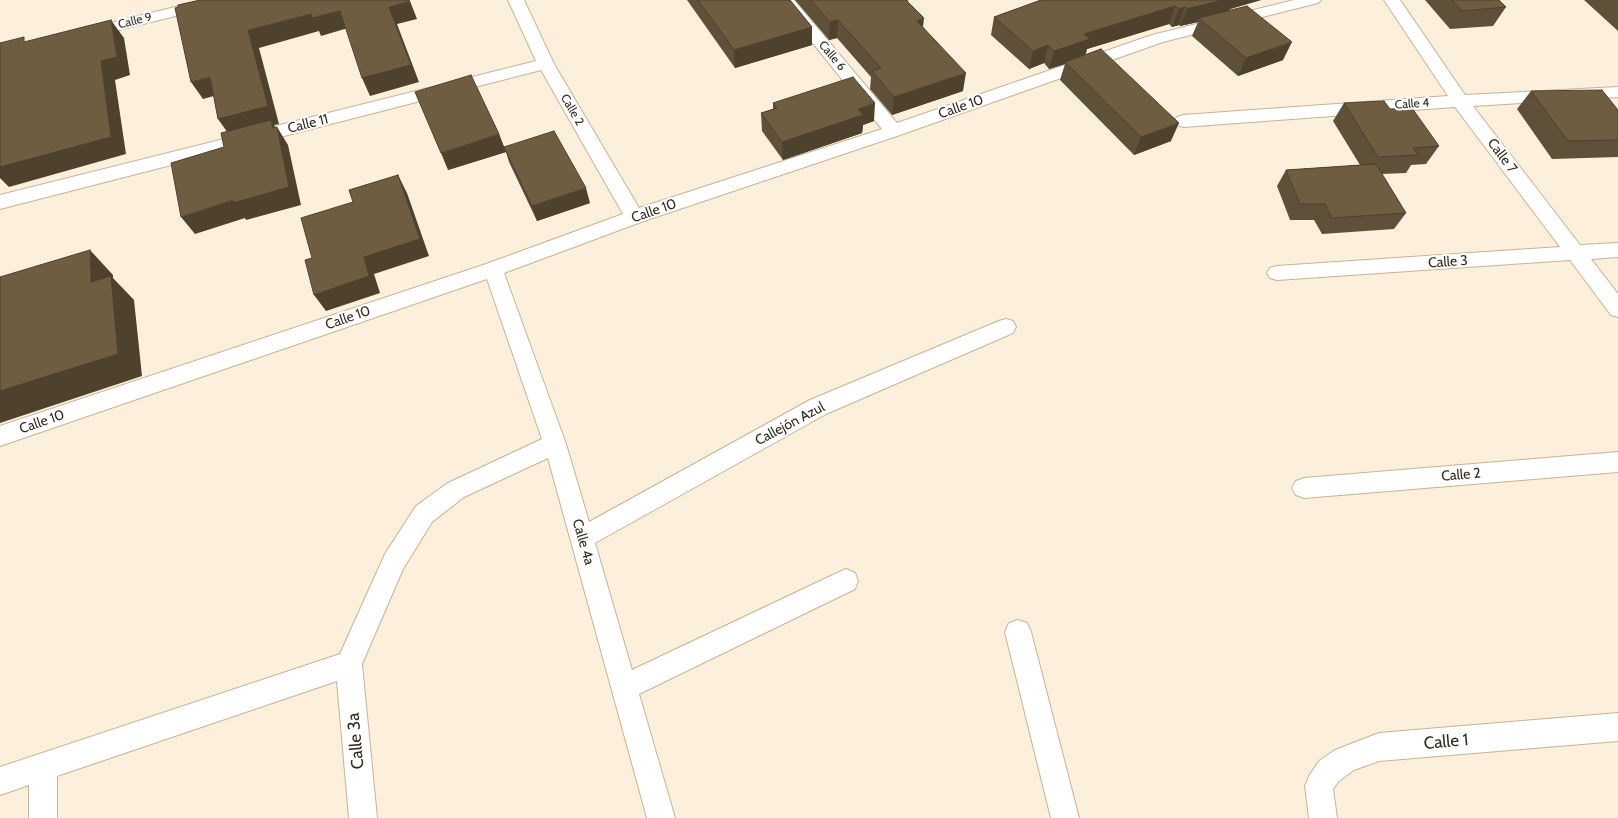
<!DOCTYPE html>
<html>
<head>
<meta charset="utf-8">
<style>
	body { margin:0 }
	canvas { display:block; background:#fcefdc }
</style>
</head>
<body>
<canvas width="1618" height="818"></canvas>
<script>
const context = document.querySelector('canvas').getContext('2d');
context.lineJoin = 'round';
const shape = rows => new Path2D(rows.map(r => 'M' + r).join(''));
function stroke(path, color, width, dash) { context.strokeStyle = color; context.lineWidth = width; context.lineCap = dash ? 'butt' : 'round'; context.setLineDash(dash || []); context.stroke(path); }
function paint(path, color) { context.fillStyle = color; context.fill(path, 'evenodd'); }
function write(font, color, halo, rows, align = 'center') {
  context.font = font + ' Cabin,sans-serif'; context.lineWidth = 4; context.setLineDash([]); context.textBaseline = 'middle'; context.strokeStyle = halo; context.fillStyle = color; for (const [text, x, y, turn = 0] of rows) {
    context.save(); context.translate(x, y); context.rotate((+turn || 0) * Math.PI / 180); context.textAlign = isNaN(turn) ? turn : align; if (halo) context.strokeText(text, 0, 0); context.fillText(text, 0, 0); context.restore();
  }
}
const minor = shape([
	[204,0,231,0,228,3,87,38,81,36,79,33,81,30,204,0],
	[508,0,524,0,554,64,639,208,882,129,778,0,794,0,897,123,1152,35,1294,0,1321,0,1318,3,1163,42,900,135,641,222,504,273,566,444,589,522,810,400,999,321,1006,319,1013,321,1016,327,1013,333,826,414,595,543,632,670,837,573,846,569,855,573,858,581,855,589,639,694,675,818,647,818,548,458,464,497,432,522,403,569,362,664,377,818,349,818,337,681,57,776,57,818,29,818,29,785,0,795,0,767,340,654,385,554,416,506,448,483,542,439,487,279,0,446,0,426,486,264,623,214,541,70,0,209,0,195,536,61,508,0],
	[1384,0,1400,0,1465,95,1618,87,1618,97,1473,106,1580,245,1618,243,1618,257,1591,259,1618,294,1618,317,1611,315,1570,260,1277,280,1270,278,1267,273,1270,268,1277,266,1560,247,1455,107,1183,127,1177,125,1174,121,1177,117,1183,115,1448,96,1384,0],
	[1618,452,1618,472,1304,498,1296,495,1292,488,1296,481,1304,478,1618,452],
	[1018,620,1027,623,1031,632,1079,818,1051,818,1005,632,1009,623,1018,620],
	[1618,713,1618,741,1379,761,1354,770,1339,781,1333,789,1337,818,1309,818,1305,786,1309,776,1319,761,1335,750,1379,733,1618,713]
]);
stroke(minor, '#c8b394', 2);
paint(minor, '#fff');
paint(shape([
	[687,0,790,0,812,27,812,45,735,68],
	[795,0,909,0,907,1,963,91,892,115,870,89,871,77,837,38,829,40],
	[1041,0,1261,0,1230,9,1229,11,1283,60,1238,76,1192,36,1198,22,1180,26,1179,25,1172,27,1169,24,1087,49,1085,55,1171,141,1134,155,1060,80,1065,64,1049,69,1044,63,1029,69,991,35,994,17],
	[1425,0,1499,0,1506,7,1493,26,1450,29],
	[1584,0,1618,0,1618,31],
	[1531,91,1618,110,1618,157,1552,159,1517,109],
	[773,103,874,121,863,125,862,133,783,160,762,131,761,113,773,109],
	[1344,103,1390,109,1439,146,1426,164,1411,165,1406,173,1382,174,1406,213,1394,229,1322,234,1314,220,1290,220,1277,186,1286,170,1360,165,1333,121],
	[499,134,504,147,590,203,537,221,509,162,506,152,448,170]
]), '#5f5039');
paint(shape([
	[1223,0,1261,0,1230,9,1228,15,1199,18,1198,22,1180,26,1187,9],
	[410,1,417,19,397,24,419,82,370,96,362,78,389,7],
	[1175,6,1169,24,1087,49,1085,57,1065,62,1065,64,1049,69,1054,51,1084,34],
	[1185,7,1179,25,1172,27,1179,9],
	[340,11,348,28,321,36,319,31,259,48,279,124,274,125,277,130,277,127,288,145,301,205,246,220,245,218,195,234,181,217,233,200,230,136,218,119,248,30,311,14],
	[924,18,922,36,917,21],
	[111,20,124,38,130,75,115,80,126,154,9,187,0,178,0,167],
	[838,20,837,38,829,40,830,22],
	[812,27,812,45,735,68,734,50],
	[1292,42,1283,60,1238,76,1246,58],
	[1048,45,1044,63,1029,69,1033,51],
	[966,73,963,91,892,115,894,97],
	[210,77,221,94,203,99,191,82],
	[875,103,874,121,863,125,862,133,783,160,782,142,858,109],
	[1179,123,1171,141,1134,155,1141,137],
	[499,134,506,152,448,170,441,153],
	[398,175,407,193,429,256,374,274,380,293,326,311,314,295],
	[586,188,590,203,537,221,532,206],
	[90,250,113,275,113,278,134,300,142,376,0,423,0,391,91,282]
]), '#4e412e');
const building = shape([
	[200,0,409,0,410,1,389,7,411,65,362,78,340,11,312,18,311,14,248,30,268,106,218,119,210,77,191,82,175,8,178,7,178,5,200,0],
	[698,0,790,0,812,27,734,50,698,0],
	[811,0,906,0,924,18,917,21,966,73,894,97,872,71,881,68,838,20,830,22,811,0],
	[1041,0,1223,0,1187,9,1185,7,1179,9,1175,6,1084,34,1090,39,1054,51,1048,45,1033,51,994,17,1041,0],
	[1452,0,1499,0,1506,7,1462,11,1452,0],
	[1247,6,1292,42,1246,58,1199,18,1247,6],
	[111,20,117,57,101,61,111,137,0,167,0,43,24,37,24,42,111,20],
	[1101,49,1179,123,1141,137,1065,62,1101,49],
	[471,75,499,134,441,153,415,92,471,75],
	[853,77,875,103,858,109,863,115,782,142,761,113,777,108,773,103,853,77],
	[1602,90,1618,110,1618,140,1568,141,1531,91,1602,90],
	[1384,101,1390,109,1412,108,1439,146,1413,148,1418,155,1378,157,1344,103,1384,101],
	[271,120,273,128,277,127,289,187,233,203,233,200,181,217,171,163,224,147,221,133,271,120],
	[554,131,586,188,532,206,504,147,554,131],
	[1376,164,1406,213,1332,218,1325,204,1300,204,1286,170,1376,164],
	[398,175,420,239,364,257,369,276,314,295,305,260,312,258,301,218,353,202,349,190,398,175],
	[90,250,91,282,111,276,118,354,0,391,0,277,90,250]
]);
paint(building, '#6f5d42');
stroke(building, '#4e412e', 1);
write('12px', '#322a1e', '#fefefe', [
	["Calle 9",135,21,-14],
	["Calle 6",832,56,50],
	["Calle 4",1412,104,-4],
	["Calle 2",572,110,60]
]);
write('14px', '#322a1e', '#fefefe', [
	["Calle 10",961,107,-19],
	["Calle 11",308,124,-14],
	["Calle 7",1502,156,53],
	["Calle 10",654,211,-19],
	["Calle 3",1448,262,-4],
	["Calle 10",348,318,-19],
	["Calle 10",42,422,-19],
	["Callejón Azul",790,424,-28],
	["Calle 2",1461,475,-5],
	["Calle 4a",583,542,74]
]);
write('17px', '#322a1e', '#fefefe', [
	["Calle 3a",356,741,-95],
	["Calle 1",1446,742,-5]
]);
</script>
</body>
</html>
